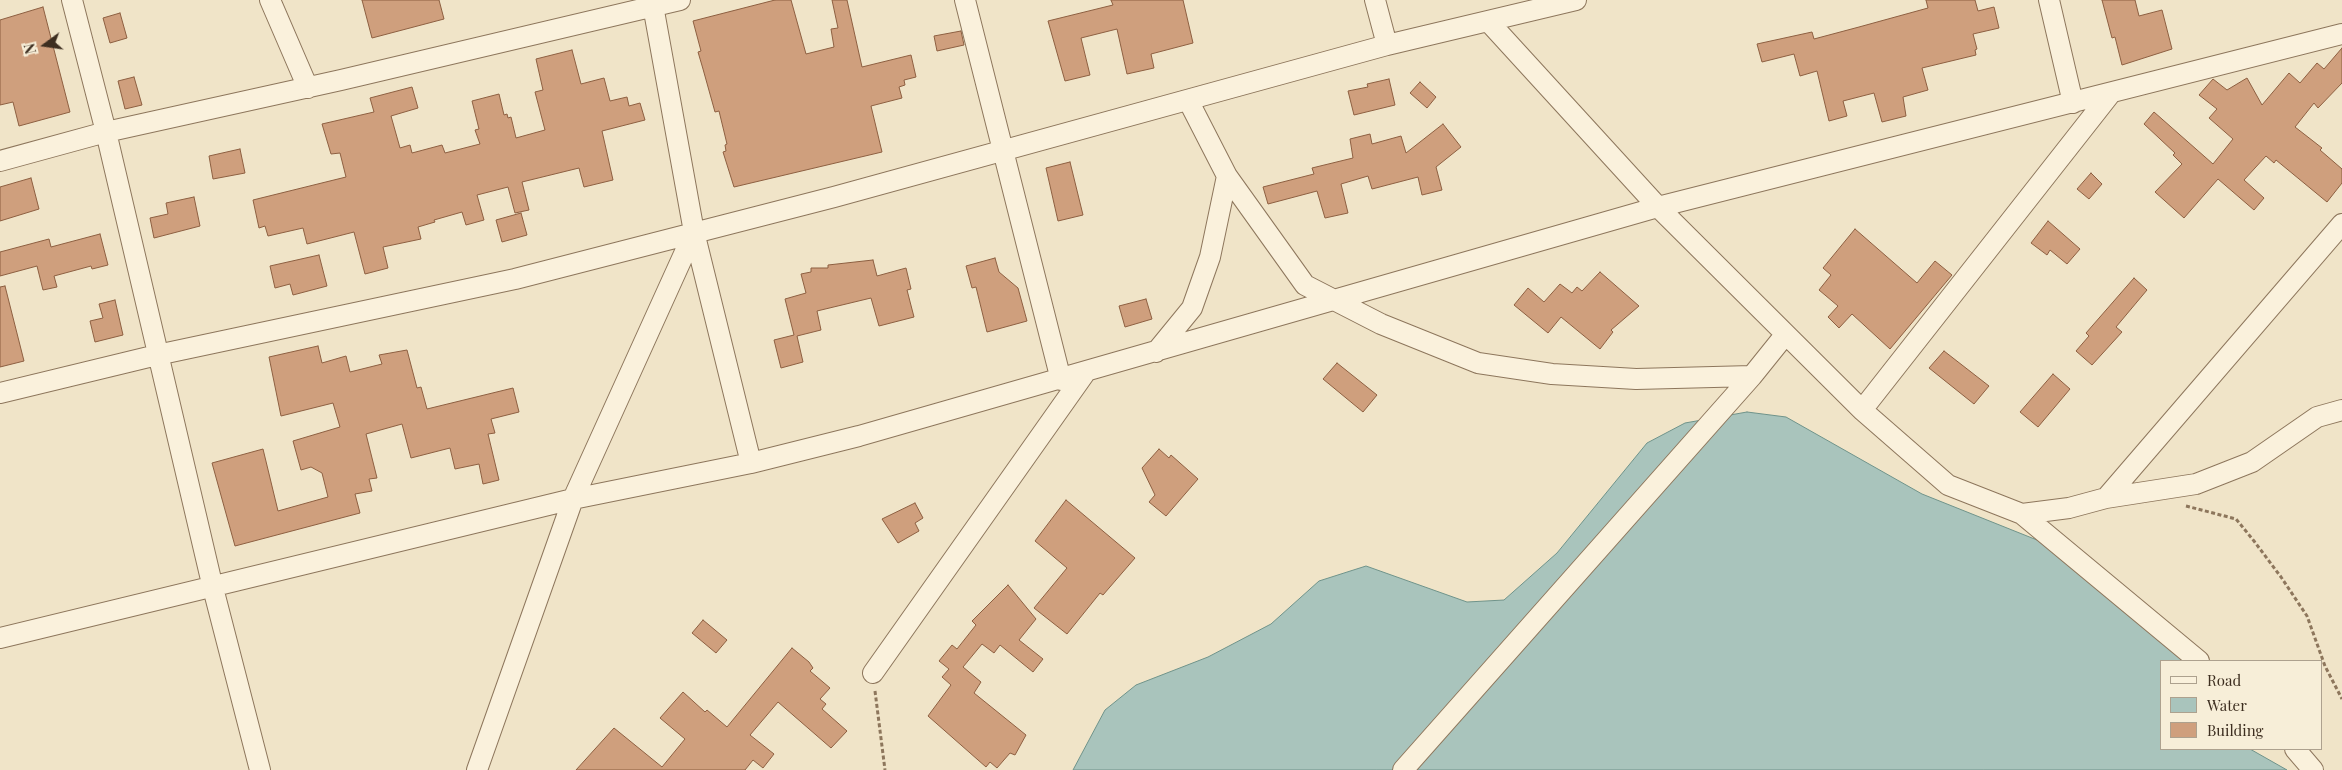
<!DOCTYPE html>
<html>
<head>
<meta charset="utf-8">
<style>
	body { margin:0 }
	#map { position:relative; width:2342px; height:770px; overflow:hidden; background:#f0e4c8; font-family:"Playfair Display",serif }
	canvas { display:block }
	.legend { position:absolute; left:2160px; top:660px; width:162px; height:90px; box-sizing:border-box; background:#f7eed8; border:1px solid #ada18e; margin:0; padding:6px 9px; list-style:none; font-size:15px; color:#3d2e20 }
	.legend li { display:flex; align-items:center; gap:10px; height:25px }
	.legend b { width:25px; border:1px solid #ada18e }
	.north { position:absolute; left:20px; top:20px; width:50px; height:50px; -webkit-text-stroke:4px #f7eed8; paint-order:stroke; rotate:256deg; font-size:14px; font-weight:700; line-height:20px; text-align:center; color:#3d2e20 }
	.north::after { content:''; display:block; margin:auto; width:18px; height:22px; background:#3d2e20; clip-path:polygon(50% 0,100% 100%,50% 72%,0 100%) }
</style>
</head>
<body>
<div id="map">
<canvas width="2342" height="770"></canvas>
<ul class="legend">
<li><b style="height:6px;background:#faf1dc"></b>Road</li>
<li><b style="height:14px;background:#a9c4bc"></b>Water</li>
<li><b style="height:14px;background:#cf9f7d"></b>Building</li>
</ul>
<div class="north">N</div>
</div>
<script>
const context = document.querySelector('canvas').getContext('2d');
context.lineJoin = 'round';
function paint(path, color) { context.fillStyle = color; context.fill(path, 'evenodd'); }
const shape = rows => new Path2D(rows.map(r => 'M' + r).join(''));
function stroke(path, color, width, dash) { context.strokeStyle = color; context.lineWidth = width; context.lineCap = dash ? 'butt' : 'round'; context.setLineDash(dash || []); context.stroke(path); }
const water = shape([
	[1747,412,1786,417,1922,494,2047,544,2118,607,2186,661,2161,661,2161,749,2250,749,2287,770,1073,770,1105,710,1136,685,1208,657,1271,624,1319,581,1366,566,1467,602,1504,600,1557,553,1647,443,1685,423,1747,412]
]);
paint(water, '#a9c4bc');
stroke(water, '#6f938a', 1);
const building = shape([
	[362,0,439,0,444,19,372,38,362,0],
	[775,0,791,0,806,54,834,47,831,29,838,28,832,0,847,0,862,67,911,55,916,77,904,80,905,85,899,87,902,98,871,106,882,152,734,187,723,152,726,151,725,145,727,144,719,111,715,112,703,69,698,52,701,51,693,21,775,0],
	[1111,0,1183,0,1193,43,1151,54,1154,68,1127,74,1117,29,1081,38,1090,75,1065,81,1048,21,1113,5,1111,0],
	[1926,0,1975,0,1978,11,1994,7,1999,28,1973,34,1977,49,1975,50,1976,55,1922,68,1928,90,1903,97,1906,116,1882,122,1874,93,1843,101,1847,116,1829,121,1817,71,1800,76,1794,54,1762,62,1757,44,1812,32,1814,39,1859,27,1928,8,1926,0],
	[2102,0,2135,0,2139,16,2162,10,2172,49,2122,65,2115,37,2112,38,2102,0],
	[43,7,70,112,19,126,13,102,0,105,0,20,43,7],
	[120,13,127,38,110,43,103,18,120,13],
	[961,31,964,45,937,51,934,36,961,31],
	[2342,48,2342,83,2318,108,2314,103,2295,127,2322,148,2320,150,2342,169,2342,183,2327,202,2276,160,2274,163,2266,156,2244,180,2264,198,2254,210,2218,179,2184,218,2155,192,2182,164,2173,155,2175,153,2144,124,2154,112,2213,164,2233,139,2209,118,2217,109,2199,95,2213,79,2227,90,2247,78,2262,105,2289,73,2300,83,2317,63,2324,69,2342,48],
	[572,50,581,84,604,78,610,101,627,97,629,106,640,103,645,120,602,131,613,180,584,187,579,168,522,182,529,210,515,213,508,187,477,195,484,220,466,225,462,212,434,220,435,222,418,227,421,239,383,247,388,268,365,274,354,232,307,244,303,228,268,236,265,226,259,228,253,200,346,177,340,153,331,154,322,124,374,112,370,98,412,87,418,108,391,116,400,148,410,145,412,153,442,145,445,153,480,144,475,130,479,129,472,101,499,94,504,115,507,114,508,118,511,117,516,138,545,130,535,92,543,90,536,59,572,50],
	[134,77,142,105,125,109,118,81,134,77],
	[1389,79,1395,105,1354,115,1348,91,1368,87,1367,84,1389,79],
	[1420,82,1436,97,1427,108,1410,93,1420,82],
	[1443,124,1461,147,1436,167,1442,190,1422,195,1418,177,1372,189,1368,176,1341,184,1348,213,1325,218,1317,191,1268,204,1263,187,1314,174,1312,168,1353,158,1350,139,1370,134,1372,144,1401,136,1406,153,1443,124],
	[240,149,245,173,213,179,209,156,240,149],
	[1070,162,1083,215,1058,221,1046,168,1070,162],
	[2091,173,2102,184,2089,199,2077,189,2091,173],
	[31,178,39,209,0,221,0,187,31,178],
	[194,197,200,226,154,238,150,218,168,214,166,203,194,197],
	[521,213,527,235,502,242,496,220,521,213],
	[2048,221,2080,249,2067,264,2050,250,2047,255,2031,243,2048,221],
	[1855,229,1917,283,1935,261,1952,275,1890,349,1852,314,1839,328,1828,317,1838,306,1819,290,1831,275,1823,268,1855,229],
	[100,234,108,265,92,269,91,266,54,276,57,287,43,290,37,266,0,276,0,252,49,239,51,247,100,234],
	[319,255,327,286,293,295,290,284,275,288,270,266,319,255],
	[995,258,999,272,1018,288,1027,321,987,332,976,287,972,288,966,266,995,258],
	[873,260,877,276,906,268,911,289,907,290,914,317,879,326,871,298,817,311,821,330,797,336,803,362,781,368,774,340,794,335,785,299,806,293,801,274,811,272,811,268,828,268,828,265,873,260],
	[1600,272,1639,306,1611,330,1613,332,1600,349,1561,317,1548,333,1514,305,1528,288,1544,302,1560,284,1572,293,1577,287,1582,291,1600,272],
	[2134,278,2147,290,2116,327,2122,332,2092,365,2076,351,2089,336,2086,333,2134,278],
	[5,286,24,361,0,367,0,287,5,286],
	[1146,299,1152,319,1125,327,1119,306,1146,299],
	[115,300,123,335,95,342,90,321,103,318,99,304,115,300],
	[318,346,322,363,346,356,350,372,382,364,379,355,407,350,417,388,421,387,427,409,513,388,519,412,491,419,495,433,488,434,499,480,483,484,479,464,455,469,450,448,411,458,402,424,366,434,377,478,369,479,372,491,355,494,360,513,235,546,212,463,263,449,278,511,328,497,322,473,311,467,301,470,293,441,340,427,333,403,281,416,269,357,318,346],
	[1944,351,1989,386,1974,404,1929,368,1944,351],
	[1337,363,1377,395,1363,412,1323,379,1337,363],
	[2053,374,2070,389,2038,427,2020,412,2053,374],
	[1159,449,1169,458,1171,455,1198,479,1166,516,1149,502,1155,495,1142,468,1159,449],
	[1066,500,1135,558,1103,595,1100,593,1067,634,1034,608,1067,568,1035,541,1066,500],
	[915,503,923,518,915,523,919,531,898,543,882,519,915,503],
	[1008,585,1036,619,1019,640,1043,659,1033,672,1000,645,994,653,982,644,963,667,981,682,974,693,1026,735,1015,755,1010,753,997,768,990,762,986,767,928,716,951,685,942,677,949,669,939,661,952,645,957,649,976,625,972,621,1008,585],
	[703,620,727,640,716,653,692,633,703,620],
	[792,648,809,662,813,668,810,671,830,688,820,699,826,704,822,709,847,731,831,748,778,702,750,735,774,754,763,768,753,760,745,770,576,770,614,728,662,767,685,739,660,718,683,692,705,712,707,710,727,727,792,648]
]);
paint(building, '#cf9f7d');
stroke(building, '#8d5f41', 1);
const minor = shape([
	[72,0,106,132,213,588,260,770],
	[270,0,308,88],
	[652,0,694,232,751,463],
	[965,0,1061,380],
	[1375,0,1387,45],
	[2049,0,2073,103],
	[1488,21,1658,207,1862,410,1948,485,2022,514,2069,508,2106,498,2342,224],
	[1188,100,1227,176,1305,285,1381,324,1478,363,1552,374,1636,379,1752,376],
	[0,161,106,132,341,80,680,0],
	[1156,352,1192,308,1210,257,1227,176],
	[0,393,157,355,515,279,834,197,1387,45,1576,0],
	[1862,410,2111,93],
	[2106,498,2196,484,2252,462,2317,417,2342,410],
	[2022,514,2199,661],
	[0,638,573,499,751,463,859,436,1658,207,2342,34],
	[873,673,1085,373],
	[2295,749,2313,770],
	[477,770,573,499,694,232],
	[1403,770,1752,376,1785,335]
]);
stroke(minor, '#8d765c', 22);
stroke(shape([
	[2186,506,2236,519,2254,541,2281,577,2307,616,2325,666,2342,699],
	[875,691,885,770]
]), '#8d765c', 3, [4, 2.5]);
stroke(minor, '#faf1dc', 20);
</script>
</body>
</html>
